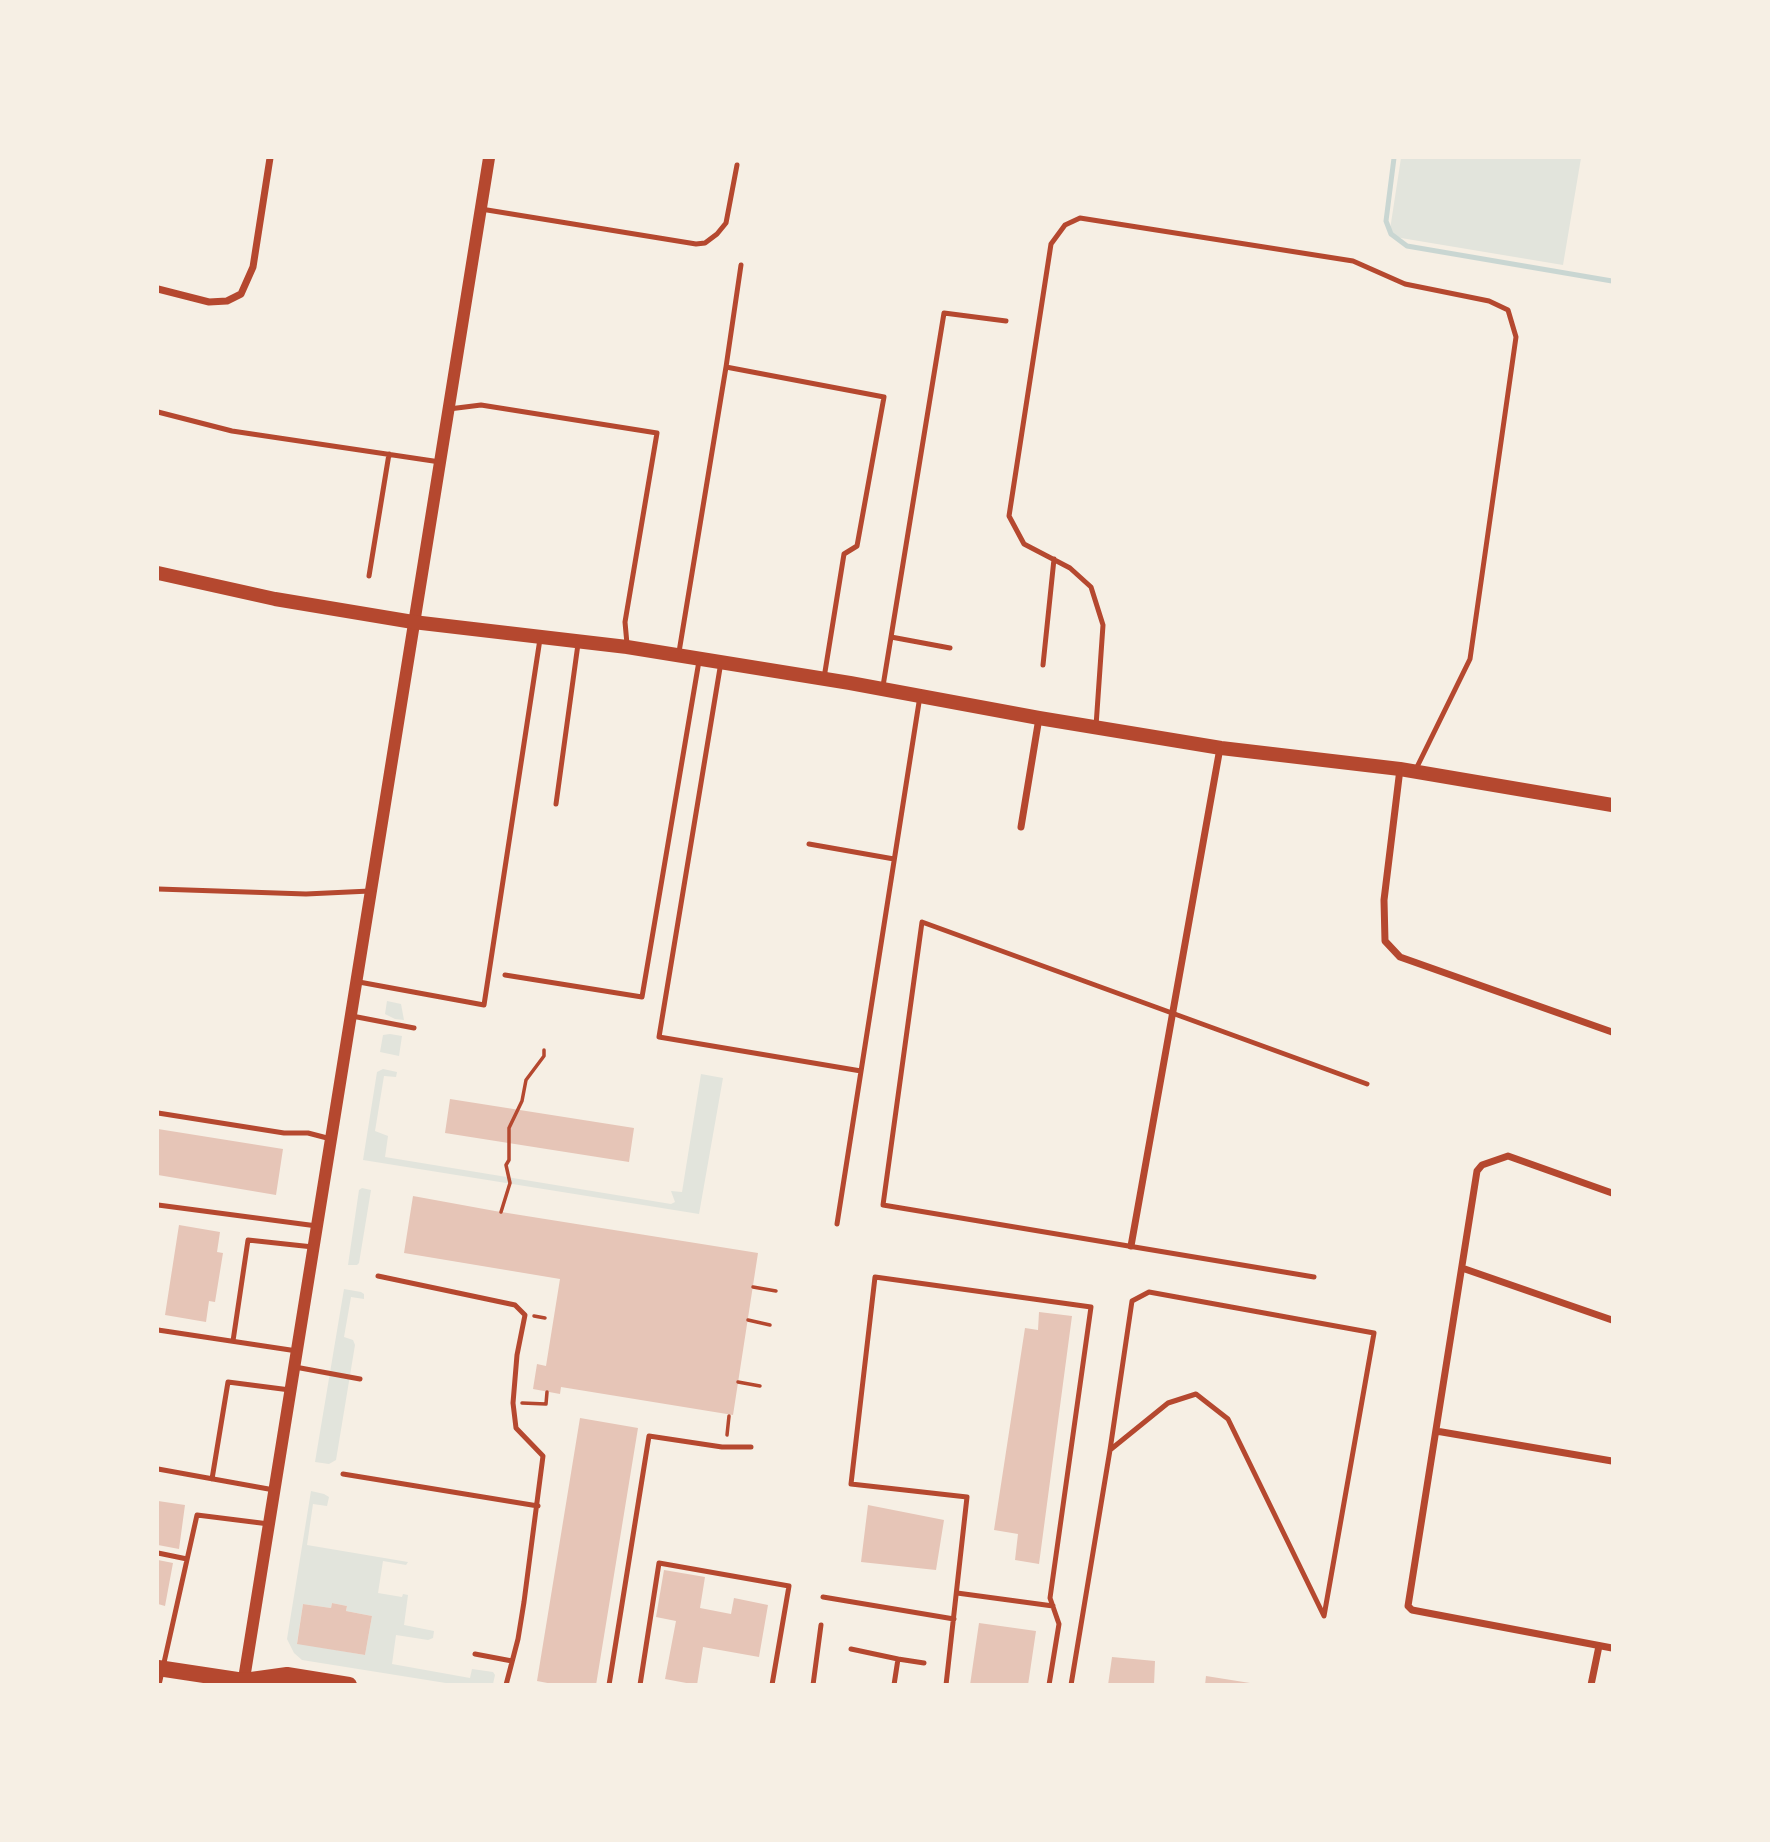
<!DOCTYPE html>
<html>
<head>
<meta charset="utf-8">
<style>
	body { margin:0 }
	#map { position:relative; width:1770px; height:1842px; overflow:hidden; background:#f6efe4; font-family:Roboto,sans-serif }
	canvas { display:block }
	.frame { position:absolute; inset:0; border:159px solid #f6efe4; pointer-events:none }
</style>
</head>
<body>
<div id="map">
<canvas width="1770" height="1842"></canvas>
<div class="frame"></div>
</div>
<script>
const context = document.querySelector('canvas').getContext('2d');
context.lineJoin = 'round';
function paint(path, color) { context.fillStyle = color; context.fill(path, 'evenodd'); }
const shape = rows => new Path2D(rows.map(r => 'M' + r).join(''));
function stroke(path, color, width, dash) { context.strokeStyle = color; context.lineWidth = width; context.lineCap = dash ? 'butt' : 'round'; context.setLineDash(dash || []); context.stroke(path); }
paint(shape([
	[1401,158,1581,158,1563,265,1389,236],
	[387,1001,401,1004,404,1020,395,1019,385,1014],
	[390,1034,402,1036,399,1056,380,1052,383,1035],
	[383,1069,397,1072,396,1077,384,1076,375,1131,388,1136,385,1157,671,1204,675,1202,671,1191,682,1192,701,1074,723,1078,699,1214,363,1160,377,1072],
	[362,1188,371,1190,359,1263,357,1265,348,1265,359,1190],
	[344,1289,361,1292,364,1294,364,1299,351,1297,344,1337,353,1340,355,1345,336,1460,329,1464,315,1462],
	[311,1491,324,1494,329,1497,327,1506,313,1504,307,1545,408,1562,406,1565,383,1561,378,1593,402,1597,403,1594,408,1595,404,1625,434,1631,433,1638,428,1640,396,1635,392,1664,470,1678,472,1669,493,1672,495,1675,493,1684,452,1684,302,1660,294,1653,287,1639],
	[332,1603,347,1606,346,1611,372,1616,365,1655,297,1643,303,1604,331,1608]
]), '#e2e4dc');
stroke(shape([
	[1394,158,1386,221,1391,234,1407,246,1612,281]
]), '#c9d6d2', 5);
paint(shape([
	[450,1099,634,1128,629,1162,445,1133],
	[158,1129,283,1149,276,1195,158,1175],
	[413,1196,495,1211,758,1253,733,1415,561,1387,560,1394,533,1389,537,1364,546,1366,560,1279,404,1253],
	[179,1225,220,1232,217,1252,223,1253,215,1302,209,1301,206,1322,165,1315],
	[1039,1312,1072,1316,1039,1564,1015,1560,1018,1534,994,1530,1025,1328,1038,1330],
	[580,1418,638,1428,596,1685,558,1685,537,1681],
	[158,1501,185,1505,179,1549,158,1545],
	[868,1505,944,1520,936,1570,861,1562],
	[158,1560,173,1563,165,1606,158,1604],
	[664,1570,705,1577,700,1608,731,1614,734,1598,768,1605,759,1657,703,1647,697,1685,665,1679,676,1621,656,1617],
	[332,1603,347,1606,346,1611,372,1616,365,1655,297,1644,303,1604,331,1608],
	[979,1623,1036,1631,1028,1685,970,1685],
	[1112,1657,1155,1661,1154,1685,1108,1685],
	[1206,1676,1250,1683,1250,1685,1205,1685]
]), '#e6c5b7');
stroke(shape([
	[501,1212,510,1183,506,1165,509,1160,509,1128,522,1101,526,1080,544,1056,544,1050],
	[753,1287,776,1291],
	[534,1316,545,1318],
	[748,1320,770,1325],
	[738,1382,760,1386],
	[522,1403,546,1404,547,1392],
	[727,1435,729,1416]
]), '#b5482f', 3.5);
stroke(shape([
	[481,209,696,244,705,243,717,234,726,223,737,165],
	[726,367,741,265],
	[449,409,481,405,657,433,625,622,627,644],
	[158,412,232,431,440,462],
	[369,576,389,454],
	[891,637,950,648],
	[679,652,726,367,884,397,857,546,844,554,824,678],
	[721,662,659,1037,861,1071],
	[1043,665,1054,559],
	[883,686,944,313,1006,321],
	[1096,726,1103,625,1091,587,1070,568,1024,544,1009,516,1051,244,1065,225,1080,218,1353,261,1405,284,1489,301,1508,310,1516,337,1470,659,1416,769],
	[556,804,578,644],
	[809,844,894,859],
	[158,889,306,894,370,891],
	[505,975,642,997,699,661],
	[359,982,484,1005,540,639],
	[352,1016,414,1028],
	[158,1113,284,1133,308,1133,331,1139],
	[158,1205,317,1226],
	[837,1224,920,696],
	[378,1276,515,1305,525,1315,517,1355,513,1403,516,1428,543,1456,524,1602,518,1639,506,1685],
	[1314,1277,883,1205,922,922,1367,1084],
	[158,1330,297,1351],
	[233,1341,248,1240,313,1247],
	[295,1367,360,1379],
	[158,1469,274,1490],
	[343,1474,538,1506],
	[212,1479,228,1382,290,1390],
	[158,1553,187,1559],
	[957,1593,1053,1606],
	[823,1597,954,1619],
	[851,1649,898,1659],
	[475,1654,512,1661],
	[159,1685,197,1515,269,1524],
	[609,1685,649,1436,722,1447,751,1447],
	[640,1685,659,1563,789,1586,772,1685],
	[813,1685,821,1625],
	[894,1685,898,1659,924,1663],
	[946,1685,967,1497,851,1484,875,1277,1091,1307,1050,1598,1059,1624,1049,1685],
	[1071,1685,1110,1450,1132,1301,1149,1292,1374,1333,1324,1616,1228,1419,1196,1394,1168,1403,1110,1450]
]), '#b5482f', 5);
stroke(shape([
	[158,289,209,302,227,301,241,294,253,267,270,158],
	[1400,769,1384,900,1385,941,1400,957,1612,1032],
	[1021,827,1039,718],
	[1612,1193,1508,1156,1482,1165,1477,1171,1408,1606,1412,1610,1612,1648],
	[1131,1246,1220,748],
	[1462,1268,1612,1320],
	[1436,1431,1612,1461],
	[1591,1685,1599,1646]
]), '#b5482f', 7);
stroke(shape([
	[243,1685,489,158]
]), '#b5482f', 12);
stroke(shape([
	[158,573,275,599,413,622,627,647,850,683,1039,718,1221,748,1400,769,1612,805]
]), '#b5482f', 14);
stroke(shape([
	[158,1668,244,1681,287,1675,349,1685]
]), '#b5482f', 16);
</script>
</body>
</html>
